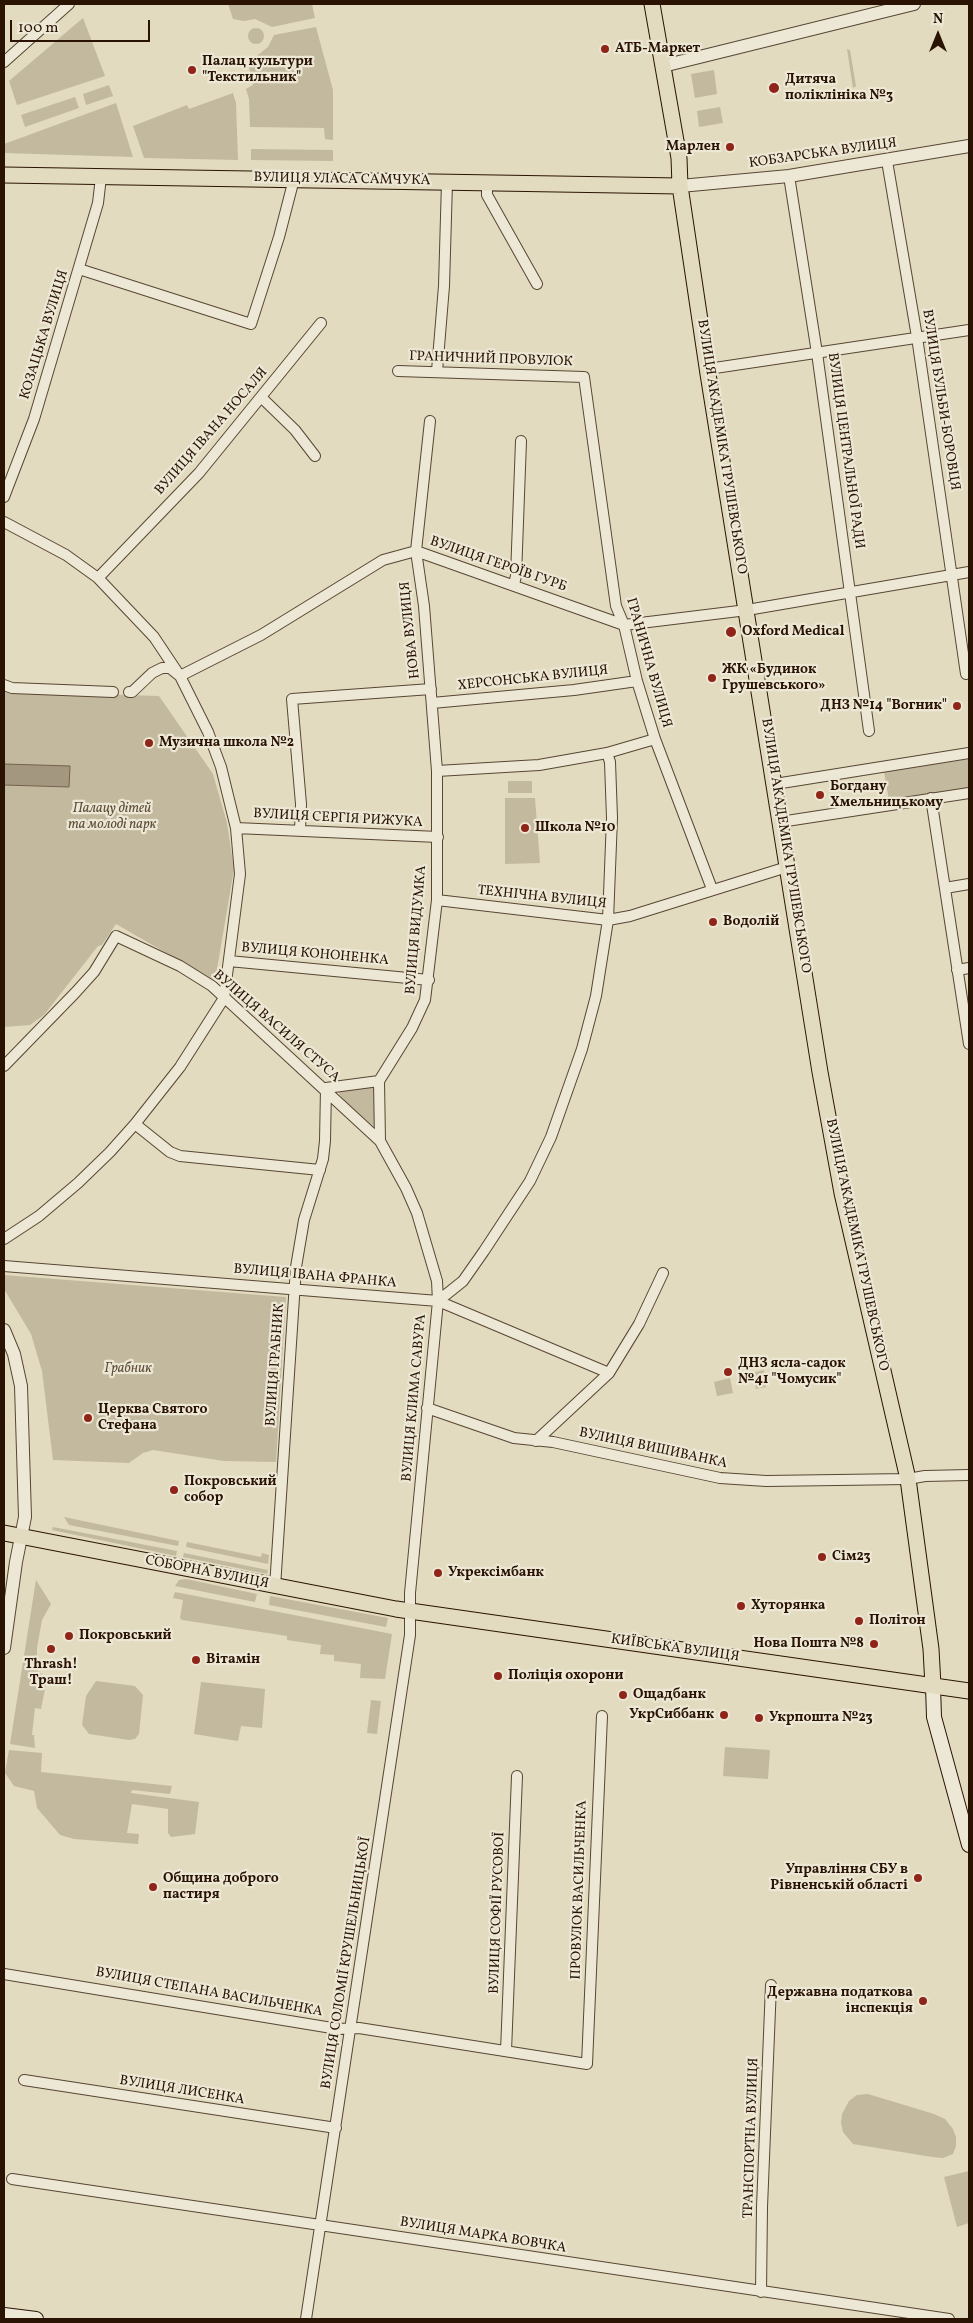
<!DOCTYPE html>
<html>
<head>
<meta charset="utf-8">
<style>
	body { margin:0 }
	#map { position:relative; width:973px; height:2323px; overflow:hidden; background:#e2dbbf; font-family:Vollkorn,serif }
	canvas { display:block }
	.frame { position:absolute; inset:0; border:5px solid #2b1304; pointer-events:none }
	.north { position:absolute; left:913px; top:10px; width:50px; height:50px; -webkit-text-stroke:4px #ece8d5; paint-order:stroke; rotate:0deg; font-size:14px; font-weight:700; line-height:20px; text-align:center; color:#2b1304 }
	.north::after { content:''; display:block; margin:auto; width:18px; height:22px; background:#2b1304; clip-path:polygon(50% 0,100% 100%,50% 72%,0 100%) }
	.scale { position:absolute; left:10px; top:20px; width:140px; height:22px; box-sizing:border-box; border:2px solid #2b1304; border-top:0; padding-left:6px; font-size:15px; line-height:18px; white-space:nowrap; color:#2b1304; -webkit-text-stroke:4px #ece8d5; paint-order:stroke }
</style>
</head>
<body>
<div id="map">
<canvas width="973" height="2323"></canvas>
<div class="frame"></div>
<div class="north">N</div>
<div class="scale">100 m</div>
</div>
<script>
const context = document.querySelector('canvas').getContext('2d');
context.lineJoin = 'round';
function paint(path, color) { context.fillStyle = color; context.fill(path, 'evenodd'); }
const shape = rows => new Path2D(rows.map(r => 'M' + r).join(''));
function stroke(path, color, width, dash) { context.strokeStyle = color; context.lineWidth = width; context.lineCap = dash ? 'butt' : 'round'; context.setLineDash(dash || []); context.stroke(path); }
function write(font, color, halo, rows, align = 'center') {
  context.font = font + ' Vollkorn,serif'; context.lineWidth = 4.5; context.setLineDash([]); context.textBaseline = 'middle'; context.strokeStyle = halo; context.fillStyle = color; for (const [text, x, y, turn = 0] of rows) {
    context.save(); context.translate(x, y); context.rotate((+turn || 0) * Math.PI / 180); context.textAlign = isNaN(turn) ? turn : align; if (halo) context.strokeText(text, 0, 0); context.fillText(text, 0, 0); context.restore();
  }
}
paint(shape([
	[228,4,312,4,315,18,272,27,255,19,244,21,233,19],
	[83,18,105,76,17,105,9,81],
	[316,27,333,90,333,140,325,139,324,128,250,127,249,99,246,89,253,85,248,63,268,47,274,35],
	'248 36a8 8 0 1 1 16 0a8 8 0 1 1-16 0Z',
	[847,49,850,50,856,86,853,88],
	[714,70,717,94,695,98,691,74],
	[109,85,113,96,86,105,83,94],
	[233,93,236,103,238,160,144,158,133,126,187,105,189,109],
	[75,97,79,108,25,127,21,115],
	[116,103,133,157,4,153,4,144],
	[720,107,723,123,699,127,697,111],
	[251,149,333,150,333,161,251,160],
	[4,691,159,696,213,774,227,823,234,869,215,981,116,924,102,945,98,946,44,1015,30,1025,4,1027],
	[969,759,969,788,889,800,884,772],
	[508,781,532,781,532,793,508,793],
	[505,798,535,798,540,863,505,864],
	[371,1086,374,1087,375,1124,373,1126,346,1102,339,1094,340,1091],
	[4,1275,286,1297,276,1462,224,1461,153,1450,143,1453,129,1463,53,1460,42,1371,31,1334,4,1289],
	[764,1370,766,1387,756,1389,752,1373],
	[730,1378,733,1393,717,1396,714,1382],
	[64,1517,179,1541,178,1546,69,1525],
	[53,1527,177,1551,176,1556,52,1530],
	[187,1542,261,1557,262,1553,269,1555,268,1564,186,1547],
	[184,1553,268,1570,267,1574,183,1557],
	[186,1579,257,1594,255,1602,175,1586,179,1580],
	[36,1580,51,1604,42,1620,37,1648,37,1670,47,1679,41,1709,35,1708,32,1735,34,1735,35,1748,10,1744],
	[175,1592,392,1634,385,1679,360,1678,361,1664,334,1661,334,1655,320,1654,321,1645,287,1640,287,1636,182,1620,180,1618,183,1600,173,1598],
	[270,1596,388,1618,386,1627,269,1605],
	[96,1681,135,1686,143,1695,139,1734,135,1739,129,1740,89,1734,82,1725,86,1696],
	[201,1682,265,1689,262,1728,241,1726,238,1741,194,1734],
	[371,1700,381,1701,377,1734,367,1733],
	[725,1747,770,1750,768,1779,723,1776],
	[9,1750,42,1753,41,1772,172,1786,170,1794,132,1790,131,1793,199,1802,195,1834,171,1837,168,1833,168,1809,132,1804,127,1833,139,1834,138,1844,74,1839,60,1835,37,1808,34,1791,14,1786,5,1773],
	[868,2094,934,2114,945,2119,953,2129,956,2137,956,2146,953,2154,943,2158,932,2157,853,2144,843,2132,841,2123,842,2114,849,2101,857,2095],
	[969,2171,969,2223,957,2227,944,2177]
]), '#c3b99f');
const water = shape([
	[4,764,70,766,69,787,4,785,4,764]
]);
paint(water, '#a4977f');
stroke(water, '#74624e', 1);
const minor = shape([
	[4,62,69,4],
	[887,161,917,337,966,674],
	[789,176,817,353,869,731],
	[487,183,487,195,537,284],
	[79,269,251,324,279,237,294,179],
	[708,369,969,330],
	[398,371,584,377,616,606,624,625,637,681,655,739,712,889],
	[437,371,444,286,447,182],
	[261,397,295,430,315,456],
	[4,497,34,419,98,203,101,177],
	[4,522,66,555,98,578,154,637,180,676,208,732,221,767,236,828,240,874,224,998,180,1067,135,1124,110,1152,78,1183,39,1216,4,1239],
	[98,578,199,473,321,323],
	[514,584,516,576,521,441],
	[4,685,12,688,113,692],
	[129,692,132,692,152,673,162,668,170,668,180,676,261,635,383,560,416,551,624,625,747,610,969,572],
	[432,703,574,690,637,681],
	[437,771,539,765,607,753,655,739],
	[775,784,969,753],
	[931,798,969,1044],
	[780,822,969,793],
	[236,828,438,837],
	[300,831,301,804,292,699,431,689],
	[945,888,969,884],
	[437,900,608,920,630,916,787,867],
	[229,961,429,980],
	[957,970,969,968],
	[4,1066,75,993,94,972,116,936,180,966,212,986,380,1141],
	[326,1088,379,1081],
	[135,1124,170,1152,180,1156,320,1170],
	[4,1266,438,1301,609,1373],
	[438,1301,463,1281,484,1251,530,1181,551,1137,582,1049,596,996,608,920,612,818,610,762,607,753],
	[427,1408,514,1438,553,1442,720,1478,766,1481,908,1479,925,1476,969,1475],
	[536,1441,609,1373,639,1324,663,1273],
	[275,1587,296,1267,304,1220,323,1159,325,1141,326,1088],
	[4,1974,338,2029,359,2028,587,2064,602,1716],
	[506,2051,517,1776],
	[24,2080,336,2128],
	[12,2179,949,2319],
	[761,2292,762,2207,771,1985],
	[306,2319,410,1635,410,1593,438,1301,437,1281,417,1213,406,1188,380,1141,379,1081,412,1028,425,1000,437,900,437,771,424,606,416,551,430,421]
]);
const tertiary = shape([
	[663,66,914,4],
	[680,186,789,176,969,146],
	[4,1330,14,1354,21,1386,25,1517,16,1562,4,1648]
]);
const secondary = shape([
	[933,1686,934,1717,969,1845],
	[4,2315,36,2319]
]);
const primary = shape([
	[652,4,679,158,680,186,708,374,820,1072,842,1193,908,1479,931,1649,933,1686],
	[4,175,680,186],
	[4,1533,396,1609,969,1691]
]);
stroke(minor, '#594533', 12);
stroke(tertiary, '#594533', 14);
stroke(secondary, '#2b1304', 16);
stroke(primary, '#2b1304', 17);
stroke(minor, '#ece8d5', 10);
stroke(tertiary, '#ece8d5', 12);
stroke(secondary, '#ece8d5', 14);
stroke(primary, '#e2dbbf', 15);
for (const [x, y, r, color] of [
	[605,49,5,"#8f2418"],
	[192,70,5,"#8f2418"],
	[774,88,6,"#8f2418"],
	[730,147,5,"#8f2418"],
	[731,632,6,"#8f2418"],
	[712,678,5,"#8f2418"],
	[957,706,5,"#8f2418"],
	[149,743,5,"#8f2418"],
	[820,795,5,"#8f2418"],
	[525,828,5,"#8f2418"],
	[713,922,5,"#8f2418"],
	[728,1372,5,"#8f2418"],
	[88,1418,5,"#8f2418"],
	[174,1490,5,"#8f2418"],
	[822,1557,5,"#8f2418"],
	[438,1573,5,"#8f2418"],
	[741,1606,5,"#8f2418"],
	[859,1621,5,"#8f2418"],
	[69,1636,5,"#8f2418"],
	[874,1644,5,"#8f2418"],
	[51,1649,5,"#8f2418"],
	[196,1660,5,"#8f2418"],
	[498,1676,5,"#8f2418"],
	[623,1695,5,"#8f2418"],
	[724,1715,5,"#8f2418"],
	[759,1718,5,"#8f2418"],
	[918,1878,5,"#8f2418"],
	[153,1887,5,"#8f2418"],
	[923,2001,5,"#8f2418"]
]) { const dot = new Path2D(); dot.arc(x, y, r, 0, 2 * Math.PI); context.fillStyle = color; context.fill(dot); stroke(dot, '#ece8d5', 2); }
write('bold 14px', '#2b1304', '#ece8d5', [
	["АТБ-Маркет",615,49],
	["Палац культури",202,62],
	["\"Текстильник\"",202,78],
	["Дитяча",785,80],
	["поліклініка №3",785,96],
	["Марлен",720,147,"right"],
	["Oxford Medical",742,632],
	["ЖК «Будинок",722,670],
	["Грушевського»",722,686],
	["ДНЗ №14 \"Вогник\"",947,706,"right"],
	["Музична школа №2",159,743],
	["Богдану",830,787],
	["Хмельницькому",830,803],
	["Школа №10",535,828],
	["Водолій",723,922],
	["ДНЗ ясла-садок",738,1364],
	["№41 \"Чомусик\"",738,1380],
	["Церква Святого",98,1410],
	["Стефана",98,1426],
	["Покровський",184,1482],
	["собор",184,1498],
	["Сім23",832,1557],
	["Укрексімбанк",448,1573],
	["Хуторянка",751,1606],
	["Політон",869,1621],
	["Покровський",79,1636],
	["Нова Пошта №8",864,1644,"right"],
	["Вітамін",206,1660],
	["Thrash!",51,1665,"center"],
	["Траш!",51,1681,"center"],
	["Поліцiя охорони",508,1676],
	["Ощадбанк",633,1695],
	["УкрСиббанк",714,1715,"right"],
	["Укрпошта №23",769,1718],
	["Управління СБУ в",908,1870,"right"],
	["Рівненській області",908,1886,"right"],
	["Община доброго",163,1879],
	["пастиря",163,1895],
	["Державна податкова",913,1993,"right"],
	["інспекція",913,2009,"right"]
], 'left');
write('14px', '#2b1304', '#ece8d5', [
	["КОБЗАРСЬКА ВУЛИЦЯ",823,154,-8],
	["ВУЛИЦЯ УЛАСА САМЧУКА",342,180,1],
	["КОЗАЦЬКА ВУЛИЦЯ",45,335,-73],
	["ГРАНИЧНИЙ ПРОВУЛОК",491,360,2],
	["ВУЛИЦЯ БУЛЬБИ-БОРОВЦЯ",940,400,81],
	["ВУЛИЦЯ ІВАНА НОСАЛЯ",212,432,-49],
	["ВУЛИЦЯ АКАДЕМІКА ГРУШЕВСЬКОГО",721,447,81],
	["ВУЛИЦЯ ЦЕНТРАЛЬНОЇ РАДИ",845,451,82],
	["ВУЛИЦЯ ГЕРОЇВ ГУРБ",498,565,19],
	["НОВА ВУЛИЦЯ",411,630,-96],
	["ГРАНИЧНА ВУЛИЦЯ",648,663,74],
	["ХЕРСОНСЬКА ВУЛИЦЯ",533,679,-6],
	["ВУЛИЦЯ СЕРГІЯ РИЖУКА",338,819,3],
	["ВУЛИЦЯ АКАДЕМІКА ГРУШЕВСЬКОГО",785,846,81],
	["ТЕХНІЧНА ВУЛИЦЯ",542,898,6],
	["ВУЛИЦЯ ВИДУМКА",417,930,-85],
	["ВУЛИЦЯ КОНОНЕНКА",315,955,5],
	["ВУЛИЦЯ ВАСИЛЯ СТУСА",276,1027,41],
	["ВУЛИЦЯ АКАДЕМІКА ГРУШЕВСЬКОГО",856,1245,78],
	["ВУЛИЦЯ ІВАНА ФРАНКА",315,1277,5],
	["ВУЛИЦЯ ГРАБНИК",276,1365,-86],
	["ВУЛИЦЯ КЛИМА САВУРА",415,1398,-85],
	["ВУЛИЦЯ ВИШИВАНКА",653,1449,12],
	["СОБОРНА ВУЛИЦЯ",207,1573,11],
	["КИЇВСЬКА ВУЛИЦЯ",675,1649,8],
	["ПРОВУЛОК ВАСИЛЬЧЕНКА",580,1890,-88],
	["ВУЛИЦЯ СОФІЇ РУСОВОЇ",498,1913,-88],
	["ВУЛИЦЯ СОЛОМІЇ КРУШЕЛЬНИЦЬКОЇ",347,1963,-81],
	["ВУЛИЦЯ СТЕПАНА ВАСИЛЬЧЕНКА",209,1993,10],
	["ВУЛИЦЯ ЛИСЕНКА",182,2091,9],
	["ТРАНСПОРТНА ВУЛИЦЯ",752,2138,-88],
	["ВУЛИЦЯ МАРКА ВОВЧКА",483,2236,9]
]);
write('italic 14px', '#604d3a', '#ece8d5', [
	["Палацу дітей",112,809],
	["та молоді парк",112,825],
	["Грабник",128,1369]
]);
</script>
</body>
</html>
